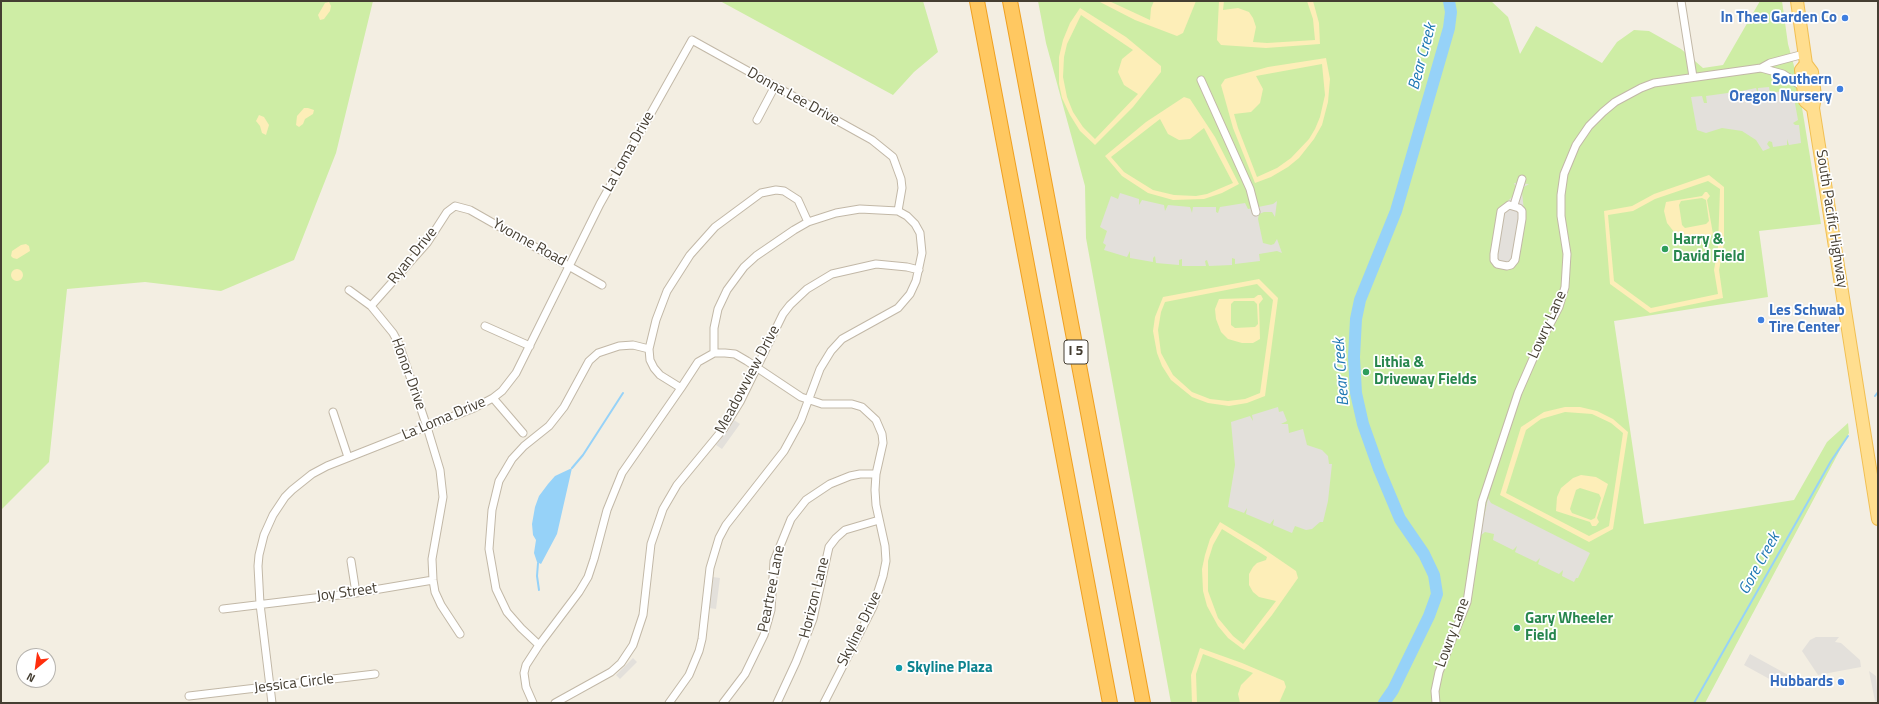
<!DOCTYPE html>
<html>
<head>
<meta charset="utf-8">
<style>
	body { margin:0 }
	#map { position:relative; width:1879px; height:704px; overflow:hidden; background:#f3eee2; font-family:"Titillium Web",sans-serif }
	canvas { display:block }
	.frame { position:absolute; inset:0; border:2px solid #453e32; pointer-events:none }
	.north { position:absolute; left:16px; top:648px; width:40px; height:40px; box-sizing:border-box; background:#fff; border:1px solid #b5b2ad; border-radius:50%; rotate:209deg; font-size:11px; font-weight:700; line-height:16px; text-align:center; color:#453e32 }
	.north::after { content:''; display:block; margin:auto; width:14px; height:18px; background:#ff2e0d; clip-path:polygon(50% 0,100% 100%,50% 72%,0 100%) }
</style>
</head>
<body>
<div id="map">
<canvas width="1879" height="704"></canvas>
<div class="frame"></div>
<div class="north">N</div>
</div>
<script>
const context = document.querySelector('canvas').getContext('2d');
context.lineJoin = 'round';
function paint(path, color) { context.fillStyle = color; context.fill(path, 'evenodd'); }
const shape = rows => new Path2D(rows.map(r => 'M' + r).join(''));
function stroke(path, color, width, dash) { context.strokeStyle = color; context.lineWidth = width; context.lineCap = dash ? 'butt' : 'round'; context.setLineDash(dash || []); context.stroke(path); }
function write(font, color, halo, rows, align = 'center') {
  context.font = font + ' "Titillium Web",sans-serif'; context.lineWidth = 3.5; context.setLineDash([]); context.textBaseline = 'middle'; context.strokeStyle = halo; context.fillStyle = color; for (const [text, x, y, turn = 0] of rows) {
    context.save(); context.translate(x, y); context.rotate((+turn || 0) * Math.PI / 180); context.textAlign = isNaN(turn) ? turn : align; if (halo) context.strokeText(text, 0, 0); context.fillText(text, 0, 0); context.restore();
  }
}
paint(shape([
	[1,1,373,1,336,153,294,260,221,291,145,282,67,289,49,462,1,510],
	[720,1,923,1,938,52,914,72,893,95],
	[1038,1,1491,1,1508,17,1520,54,1536,26,1602,63,1617,42,1634,30,1649,31,1681,49,1703,68,1723,65,1760,1,1782,1,1788,44,1797,77,1821,224,1759,231,1768,297,1614,321,1644,524,1794,500,1827,442,1848,423,1849,433,1705,703,1171,703,1086,238,1085,186,1046,43]
]), '#ceeda5');
paint(shape([
	[1098,1,1109,1,1150,20,1151,8,1154,1,1196,1,1183,33,1177,36,1135,20],
	[1219,1,1224,1,1223,10,1238,8,1249,12,1253,18,1256,27,1253,42,1267,43,1315,40,1313,19,1307,1,1313,1,1319,23,1320,44,1266,48,1221,45,1217,40],
	[329,2,331,6,330,11,324,19,320,20,318,15,325,3],
	[1080,8,1126,37,1161,66,1161,72,1133,107,1095,145,1080,131,1070,115,1062,98,1059,84,1059,57,1063,40,1070,23],
	[1081,15,1133,50,1122,59,1118,72,1124,85,1138,94,1095,139,1083,127,1073,112,1067,97,1063,77,1064,57,1067,44],
	[1326,58,1330,79,1328,102,1322,125,1314,139,1299,158,1288,167,1271,177,1255,183,1233,128,1221,85,1225,79,1268,67],
	[1322,64,1325,95,1320,117,1315,129,1309,139,1291,158,1277,168,1257,177,1238,128,1234,114,1251,112,1260,103,1263,89,1256,76],
	[1184,97,1190,99,1215,137,1239,184,1222,193,1204,199,1173,200,1148,193,1122,176,1105,156,1146,122],
	[1160,119,1168,134,1179,140,1190,139,1204,128,1233,183,1207,194,1196,196,1174,195,1153,190,1124,172,1111,157],
	[304,108,308,108,314,110,313,114,305,119,303,124,299,127,296,125,297,116],
	[259,115,264,117,269,125,266,135,262,133,260,126,256,121],
	[1709,175,1724,187,1724,243,1719,270,1723,298,1650,313,1610,284,1604,211,1632,206,1654,194],
	[1708,181,1720,189,1718,247,1714,270,1718,294,1651,308,1614,281,1608,215,1633,211,1655,199],
	[1705,192,1707,192,1710,196,1707,200,1713,234,1709,238,1699,241,1688,241,1678,237,1667,223,1664,211,1666,202,1702,196],
	[1702,198,1706,200,1709,221,1706,224,1685,228,1682,225,1679,205,1681,201],
	[26,244,29,246,30,251,17,259,13,258,11,256,12,251,21,245],
	'11 275a6 6 0 1 1 12 0a6 6 0 1 1-12 0Z',
	[1259,279,1278,298,1265,396,1247,403,1229,406,1208,403,1192,397,1171,380,1162,366,1157,353,1153,331,1155,317,1163,297],
	[1257,284,1273,300,1260,393,1245,399,1228,401,1210,399,1192,392,1173,375,1161,353,1158,330,1161,312,1165,302],
	[1258,295,1261,295,1263,299,1259,304,1260,339,1253,343,1242,343,1228,339,1221,332,1216,319,1215,309,1219,299,1254,298],
	[1234,301,1254,301,1257,304,1258,324,1255,327,1235,328,1231,325,1231,304],
	[1565,407,1580,407,1597,411,1613,419,1628,432,1613,529,1589,542,1500,495,1521,427,1544,412],
	[1565,412,1592,414,1611,423,1623,433,1609,526,1589,536,1506,493,1526,430,1541,419],
	[1581,475,1596,477,1608,484,1597,518,1599,522,1596,526,1592,526,1590,522,1556,511,1557,497,1561,488,1573,478],
	[1580,488,1599,494,1601,498,1595,518,1591,520,1572,513,1570,509,1576,490],
	[1220,522,1258,545,1296,571,1298,578,1272,615,1244,650,1228,638,1218,626,1207,606,1203,591,1202,569,1205,555,1210,539],
	[1222,529,1267,557,1266,560,1257,563,1253,567,1249,574,1249,585,1253,592,1259,597,1276,601,1243,644,1233,636,1218,618,1208,591,1208,561,1213,545],
	[1200,648,1242,663,1284,681,1286,687,1279,703,1240,703,1238,694,1241,685,1253,673,1203,654,1196,674,1197,703,1192,703,1191,675]
]), '#fdeeb8');
paint(shape([
	[1769,87,1770,93,1783,91,1789,99,1794,98,1798,120,1793,123,1795,125,1799,125,1801,143,1789,145,1787,139,1787,145,1773,147,1772,142,1769,141,1767,144,1770,148,1763,151,1756,140,1742,131,1722,128,1706,133,1697,130,1691,97,1702,96,1704,103,1707,103,1706,96,1735,92,1737,97,1737,92,1756,88,1758,94,1758,88],
	[1514,183,1529,184,1524,187,1522,192,1525,221,1518,262,1512,268,1505,270,1496,267,1490,256,1498,211,1514,195,1516,187],
	[1120,193,1139,199,1139,205,1142,200,1164,205,1165,211,1168,205,1190,207,1192,213,1193,207,1216,207,1216,212,1218,213,1220,207,1245,203,1248,209,1273,204,1277,201,1275,217,1272,212,1264,212,1259,214,1258,219,1263,243,1271,245,1274,244,1277,239,1282,253,1277,251,1259,254,1260,261,1235,264,1235,259,1232,258,1232,265,1209,266,1207,260,1205,261,1206,266,1182,266,1182,259,1179,260,1179,265,1156,263,1155,256,1153,258,1153,262,1130,258,1130,251,1127,257,1104,250,1106,245,1103,243,1107,231,1100,227,1111,196,1118,199],
	[1278,407,1279,412,1283,411,1287,421,1281,424,1288,424,1289,433,1303,429,1307,445,1322,450,1328,456,1329,464,1332,464,1328,501,1323,522,1320,522,1312,529,1306,530,1295,526,1292,533,1273,525,1274,519,1270,524,1246,514,1247,508,1244,513,1228,507,1235,465,1231,422,1250,416,1253,421,1252,415],
	[734,420,740,424,722,449,716,445],
	[1488,498,1491,503,1590,553,1578,578,1576,578,1574,582,1562,576,1563,570,1559,574,1538,564,1540,558,1536,562,1515,552,1517,546,1513,550,1493,540,1494,534,1485,532,1480,536],
	[713,577,720,578,716,609,709,608],
	[1816,637,1839,637,1835,642,1841,643,1860,660,1861,667,1818,675,1802,651,1810,640],
	[1750,654,1790,676,1784,687,1744,665],
	[633,658,637,662,620,679,616,675],
	[1869,671,1876,676,1878,703,1875,701]
]), '#e3e0db');
paint(shape([
	[572,468,557,534,541,564,537,562,534,553,536,540,533,535,532,524,535,507,539,496,548,484,555,476]
]), '#96d2f8');
stroke(shape([
	[1875,396,1878,392],
	[572,468,583,455,623,393],
	[538,563,537,576,539,590],
	[1694,703,1831,461,1848,436]
]), '#96d2f8', 2);
stroke(shape([
	[1384,703,1393,690,1429,616,1437,594,1434,575,1424,554,1400,519,1379,469,1363,424,1356,393,1354,357,1356,319,1360,300,1396,211,1449,28,1451,12,1449,1]
]), '#96d2f8', 12);
const street = shape([
	[1681,1,1693,77],
	[1761,68,1783,74,1803,87],
	[1201,80,1250,189,1256,212],
	[757,120,775,86],
	[1509,205,1519,208,1522,211,1522,219,1515,260,1511,265,1507,266,1497,264,1494,260,1494,254,1501,211,1509,205],
	[1514,205,1522,179],
	[808,222,798,200,784,191,776,190,761,193,715,227,690,255,667,291,656,320,649,349,650,360,654,368,660,375,681,388,698,362,714,353,725,353,735,354,747,361,801,397,822,404,852,404,862,407,876,420,882,434,883,443,876,474,875,490,876,505,885,546,886,561,883,576,873,607,824,703],
	[349,290,371,306,393,333,399,344,427,427,440,470,443,497,432,559,433,580,435,592,441,605,460,634],
	[371,306,427,243,447,212,455,206,470,210,602,285],
	[485,326,530,346],
	[649,349,633,345,619,346,598,353,589,361,564,407,549,426,524,446,512,459,499,481,492,510,489,549,496,589,507,612,521,628,539,645,579,592,588,577,594,559,607,510,622,473,681,388],
	[493,398,523,433],
	[333,412,348,457],
	[351,561,356,593],
	[223,609,356,593,433,580],
	[189,696,375,674],
	[272,703,260,604,258,566,259,555,264,535,273,515,285,497,292,490,312,474,327,466,474,408,493,398,502,391,516,373,600,204,692,40,872,140,893,157,901,179,902,188,898,211],
	[533,703,526,687,524,673,526,665,539,645],
	[555,703,611,672,621,663,633,645,643,615,651,544,663,509,677,485,724,428,740,402,783,314,790,305,807,289,832,274,876,264,907,267,919,270],
	[669,703,689,675,699,651,702,639,710,568,719,538,726,525,784,451,801,420,820,369,831,351,842,339,898,308,910,294,916,281,922,253,920,233,915,224,907,216,898,211,860,209,836,213,808,222,794,230,756,256,744,267,727,290,718,309,714,328,714,353],
	[723,703,745,674,764,635,771,610,774,561,791,519,806,500,830,484,850,476,860,474,876,474],
	[777,703,796,662,813,619,829,547,836,538,845,530,879,520],
	[1436,703,1435,691,1439,672,1467,602,1482,502,1518,393,1539,345,1559,307,1565,287,1567,254,1561,216,1561,195,1564,174,1576,145,1589,126,1603,112,1615,102,1641,88,1654,83,1761,68,1770,63,1804,54]
]);
const primary = shape([
	[1797,1,1806,64,1812,72,1815,96,1813,108,1878,519],
	[1806,64,1801,70,1805,101,1813,108]
]);
const highway = shape([
	[977,1,1110,703],
	[1010,1,1143,703]
]);
stroke(street, '#c2b8a7', 9);
stroke(primary, '#f1bf52', 14);
stroke(highway, '#efa021', 16);
stroke(street, '#fff', 7);
stroke(primary, '#ffde8f', 12);
stroke(highway, '#ffc861', 14);
for (const [x, y, r, color] of [
	[1845,18,4,"#3f7fe0"],
	[1840,89,4,"#3f7fe0"],
	[1665,249,4,"#2e9e5b"],
	[1761,320,4,"#3f7fe0"],
	[1366,372,4,"#2e9e5b"],
	[1517,628,4,"#2e9e5b"],
	[899,668,4,"#0f9aa8"],
	[1841,682,4,"#3f7fe0"]
]) { const dot = new Path2D(); dot.arc(x, y, r, 0, 2 * Math.PI); context.fillStyle = color; context.fill(dot); stroke(dot, '#fff', 1.5); }
for (const [x, y, w] of [
	[1076,352,24]
]) { const box = new Path2D(); box.roundRect(x - w / 2, y - 12, w, 24, 3); context.fillStyle = '#fff'; context.fill(box); stroke(box, '#453e32', 1); }
write('bold 14px', '#453e32', null, [
	["I 5",1076,352]
]);
write('bold 15px', '#366cbe', '#fff', [
	["In Thee Garden Co",1837,18],
	["Southern",1832,80],
	["Oregon Nursery",1832,97],
	["Les Schwab",1769,311,"left"],
	["Tire Center",1769,328,"left"],
	["Hubbards",1833,682]
], 'right');
write('15px', '#453e32', '#fff', [
	["Donna Lee Drive",793,97,29],
	["La Loma Drive",629,152,-61],
	["South Pacific Highway",1831,219,81],
	["Yvonne Road",529,243,29],
	["Ryan Drive",413,256,-51],
	["Lowry Lane",1548,325,-66],
	["Honor Drive",408,374,70],
	["Meadowview Drive",748,380,-62],
	["La Loma Drive",444,419,-23],
	["Peartree Lane",772,589,-79],
	["Joy Street",347,593,-8],
	["Horizon Lane",815,598,-76],
	["Skyline Drive",860,629,-64],
	["Lowry Lane",1453,633,-70],
	["Jessica Circle",294,684,-7]
]);
write('bold 15px', '#27864d', '#fff', [
	["Harry &",1673,240],
	["David Field",1673,257],
	["Lithia &",1374,363],
	["Driveway Fields",1374,380],
	["Gary Wheeler",1525,619],
	["Field",1525,636]
], 'left');
write('bold 15px', '#0d838f', '#fff', [
	["Skyline Plaza",907,668]
], 'left');
write('italic 16px', '#1f78b3', '#fff', [
	["Bear Creek",1423,57,-75],
	["Bear Creek",1342,372,-94],
	["Gore Creek",1760,564,-61]
]);
</script>
</body>
</html>
